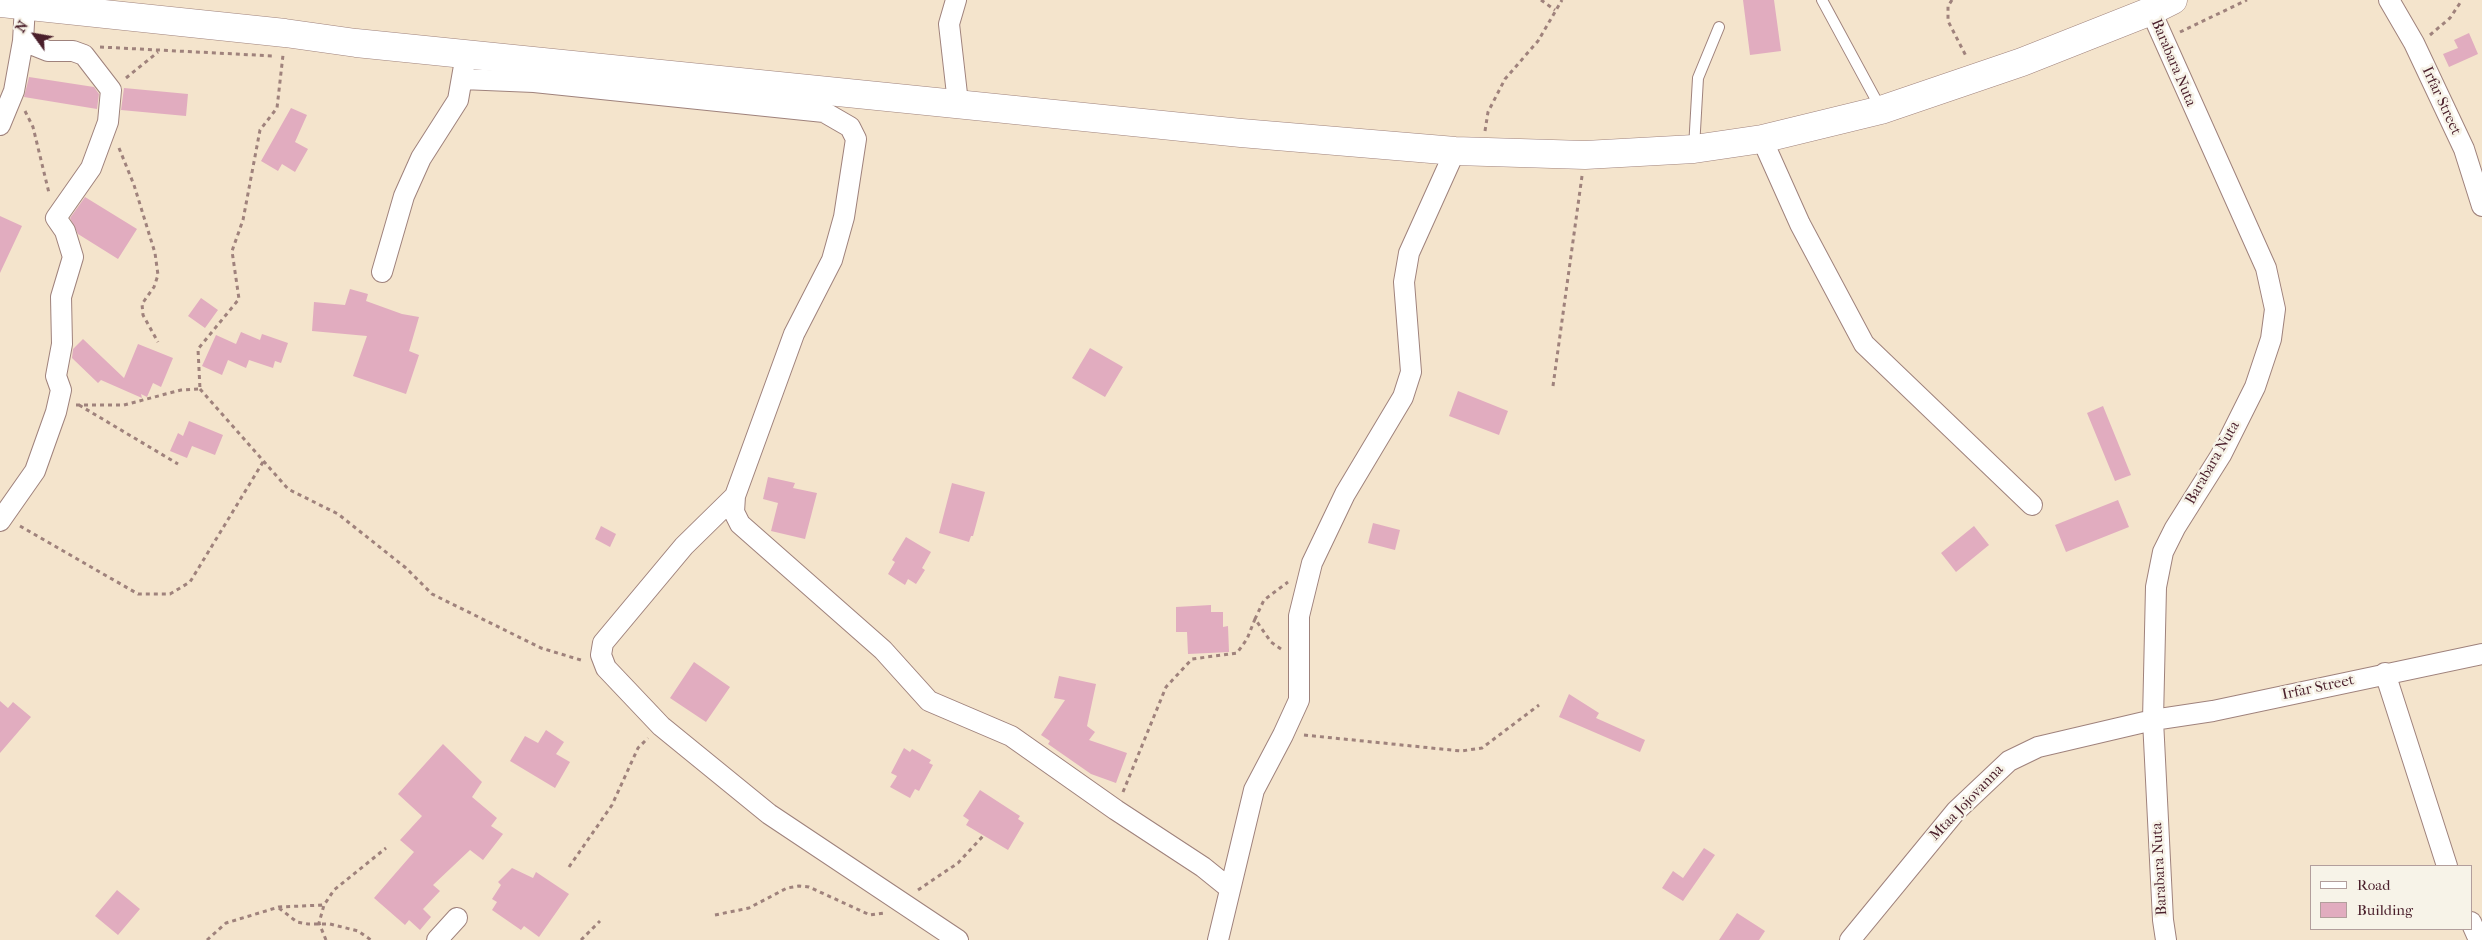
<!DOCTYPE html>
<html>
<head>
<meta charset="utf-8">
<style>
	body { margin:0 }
	#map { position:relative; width:2482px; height:940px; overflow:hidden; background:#f4e4cc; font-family:"IM FELL French Canon",serif }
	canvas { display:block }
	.legend { position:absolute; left:2310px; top:865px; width:162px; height:65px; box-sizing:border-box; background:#f7f3e8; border:1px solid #b29e9c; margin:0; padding:6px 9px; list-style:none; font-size:15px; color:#4a1f2b }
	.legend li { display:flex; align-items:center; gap:10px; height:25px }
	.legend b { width:25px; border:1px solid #b29e9c }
	.north { position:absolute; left:10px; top:10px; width:50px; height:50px; -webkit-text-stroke:4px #f7f3e8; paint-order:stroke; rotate:302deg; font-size:14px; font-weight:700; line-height:20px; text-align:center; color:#4a1f2b }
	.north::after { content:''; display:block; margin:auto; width:18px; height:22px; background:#4a1f2b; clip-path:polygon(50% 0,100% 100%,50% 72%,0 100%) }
</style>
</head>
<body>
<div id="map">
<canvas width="2482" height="940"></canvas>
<ul class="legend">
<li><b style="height:6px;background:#fff"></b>Road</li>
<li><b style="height:14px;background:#e1acbf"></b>Building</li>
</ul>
<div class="north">N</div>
</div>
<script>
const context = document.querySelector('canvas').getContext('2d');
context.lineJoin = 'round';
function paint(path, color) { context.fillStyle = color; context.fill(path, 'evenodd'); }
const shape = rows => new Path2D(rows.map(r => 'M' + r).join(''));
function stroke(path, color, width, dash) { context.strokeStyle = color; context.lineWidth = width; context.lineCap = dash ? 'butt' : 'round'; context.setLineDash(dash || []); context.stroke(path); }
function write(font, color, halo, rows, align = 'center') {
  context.font = font + ' "IM FELL French Canon",serif'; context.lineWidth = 5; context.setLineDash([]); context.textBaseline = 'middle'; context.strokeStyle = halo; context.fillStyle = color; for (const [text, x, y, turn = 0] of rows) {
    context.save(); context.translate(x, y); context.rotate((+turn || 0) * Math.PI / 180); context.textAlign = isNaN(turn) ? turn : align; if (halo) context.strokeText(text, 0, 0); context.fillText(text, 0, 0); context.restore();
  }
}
paint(shape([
	[1743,0,1774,0,1781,51,1750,55],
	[2469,33,2478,54,2449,67,2443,54,2458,48,2454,40],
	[29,77,94,87,99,94,97,109,24,97],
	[124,88,188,94,186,116,121,110],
	[291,108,307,115,295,142,308,149,295,172,282,164,278,171,261,161],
	[85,197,137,229,118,259,78,234,70,218],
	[0,216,22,226,0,273],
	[350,289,368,294,366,301,402,314,419,317,409,351,419,355,406,394,353,376,367,336,312,331,314,302,345,305],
	[201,298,218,310,205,328,188,316],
	[241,332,260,340,262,334,288,343,281,363,275,361,273,368,249,360,246,368,228,360,222,375,202,366,216,335,236,344],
	[83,339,124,378,138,344,173,358,161,387,153,383,147,397,141,394,142,398,101,380,98,383,72,358,73,349],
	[1090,348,1123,367,1105,397,1072,378],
	[1458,391,1508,411,1499,435,1449,416],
	[2103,406,2131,475,2115,481,2087,413],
	[189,421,223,435,215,455,192,446,187,458,170,451,178,433,183,436],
	[768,477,795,483,793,488,817,493,805,539,771,531,778,503,763,499],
	[952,483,985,492,973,536,971,536,969,542,939,533],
	[2118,500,2129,527,2066,552,2055,525],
	[1373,523,1400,530,1395,550,1368,543],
	[601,526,616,534,610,547,595,539],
	[1974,526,1989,545,1956,572,1941,553],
	[906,537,931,552,922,568,925,570,916,584,908,579,905,585,888,574,895,562,892,560],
	[1211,605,1211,612,1223,612,1223,627,1228,626,1229,652,1188,654,1187,632,1176,632,1176,607],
	[694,662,730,687,706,722,670,698],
	[1059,676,1096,684,1087,726,1095,732,1089,740,1127,753,1116,783,1091,774,1048,744,1050,741,1041,735,1065,700,1054,698],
	[1569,694,1599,713,1596,718,1645,740,1640,752,1559,717],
	[0,701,8,708,13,702,31,717,0,753],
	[546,730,564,742,556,754,570,762,555,788,510,761,525,736,538,743],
	[443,744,482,782,472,797,497,818,491,826,503,834,483,860,470,850,433,885,440,891,423,909,431,917,420,930,409,920,405,925,374,898,414,852,400,840,422,816,398,794],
	[904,748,910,752,912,749,931,760,929,763,933,765,919,791,915,789,910,798,890,787,897,776,891,773],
	[980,790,1020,816,1018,819,1024,823,1008,850,966,825,969,820,963,816],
	[1704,848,1715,855,1683,901,1662,888,1673,871,1683,878],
	[512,868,533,878,536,872,569,894,539,937,524,926,521,930,492,910,497,902,492,899,501,885,498,882],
	[117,890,140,909,118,935,95,916],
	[1737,913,1765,931,1759,940,1719,940]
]), '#e1acbf');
const service = shape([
	[1822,0,1881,109],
	[1694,148,1698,78,1719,27]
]);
const minor = shape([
	[956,0,949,24,958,103],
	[2389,0,2414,43,2464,149,2482,206],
	[2151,11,2266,268,2275,309,2271,339,2255,387,2221,455,2175,528,2163,552,2156,587,2153,720,2163,920,2166,940],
	[462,79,534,82,824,112,850,127,856,139,844,217,832,260,794,334,735,496,734,512,740,524,883,650,929,701,1011,736,1116,810,1203,867,1229,888],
	[0,125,14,91,23,41,25,6],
	[1762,139,1800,224,1864,344,2032,505],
	[382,272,404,196,421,158,458,100,464,66],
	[735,496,684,546,603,643,601,655,606,668,661,726,769,814,958,940],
	[0,521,35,471,56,412,61,390,56,376,62,344,61,297,73,257,65,231,56,218,91,168,108,122,111,90,84,55,73,51,48,51,23,41],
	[2385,673,2447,866],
	[2471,922,2479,940],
	[437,940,457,918],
	[1218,940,1254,790,1283,735,1299,700,1299,616,1312,563,1345,494,1403,397,1411,372,1404,282,1409,253,1455,151],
	[1850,940,1956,811,2009,761,2038,747,2153,720,2213,711,2482,654]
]);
const secondary = shape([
	[0,3,285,33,356,43,1241,133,1455,151,1585,155,1694,149,1762,139,1881,110,2022,62,2151,11,2173,0]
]);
stroke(service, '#9f827c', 12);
stroke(minor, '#9f827c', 22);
stroke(secondary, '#9f827c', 29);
stroke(shape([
	[1541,0,1555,10],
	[1952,0,1948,6,1948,21,1967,58],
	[2180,32,2247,0],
	[2430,35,2450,18,2462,0],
	[100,47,274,56],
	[126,78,158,52],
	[25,111,33,127,49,193],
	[1485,131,1488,112,1505,79,1538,41,1562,0],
	[119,148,134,185,155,253,158,275,154,287,142,304,143,315,158,342],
	[1553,386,1582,176],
	[200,389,288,489,338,514,406,568,432,594,541,648,584,661],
	[76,405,124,405,181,390,200,389,198,349,239,299,232,251,243,220,260,130,277,108,283,55],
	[79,405,178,464],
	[20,526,138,594,170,594,190,582,263,462],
	[1281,649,1271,642,1255,619,1264,600,1288,582],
	[1304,735,1461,751,1482,748,1539,705],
	[1123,792,1166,687,1192,659,1237,653,1247,639,1255,619],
	[569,867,612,805,638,748,648,738],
	[918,890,958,863,983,836],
	[279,908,297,922,308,924,330,924,358,931,371,940],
	[715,915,749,908,787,888,799,886,809,887,870,915,884,913],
	[207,940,226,923,279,907,324,905],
	[326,940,319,923,324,905,334,890,386,848],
	[581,940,600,921]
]), '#9f827c', 3, [4, 4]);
stroke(service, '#fff', 10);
stroke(minor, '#fff', 20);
stroke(secondary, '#fff', 28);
write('15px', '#4a1f2b', '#f7f3e8', [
	["Barabara Nuta",2173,63,67],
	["Irfar Street",2441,101,65],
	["Barabara Nuta",2213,463,-60],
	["Irfar Street",2318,688,-12],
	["Mtaa Jojovanna",1967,803,-46],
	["Barabara Nuta",2160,869,-93]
]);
</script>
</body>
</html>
